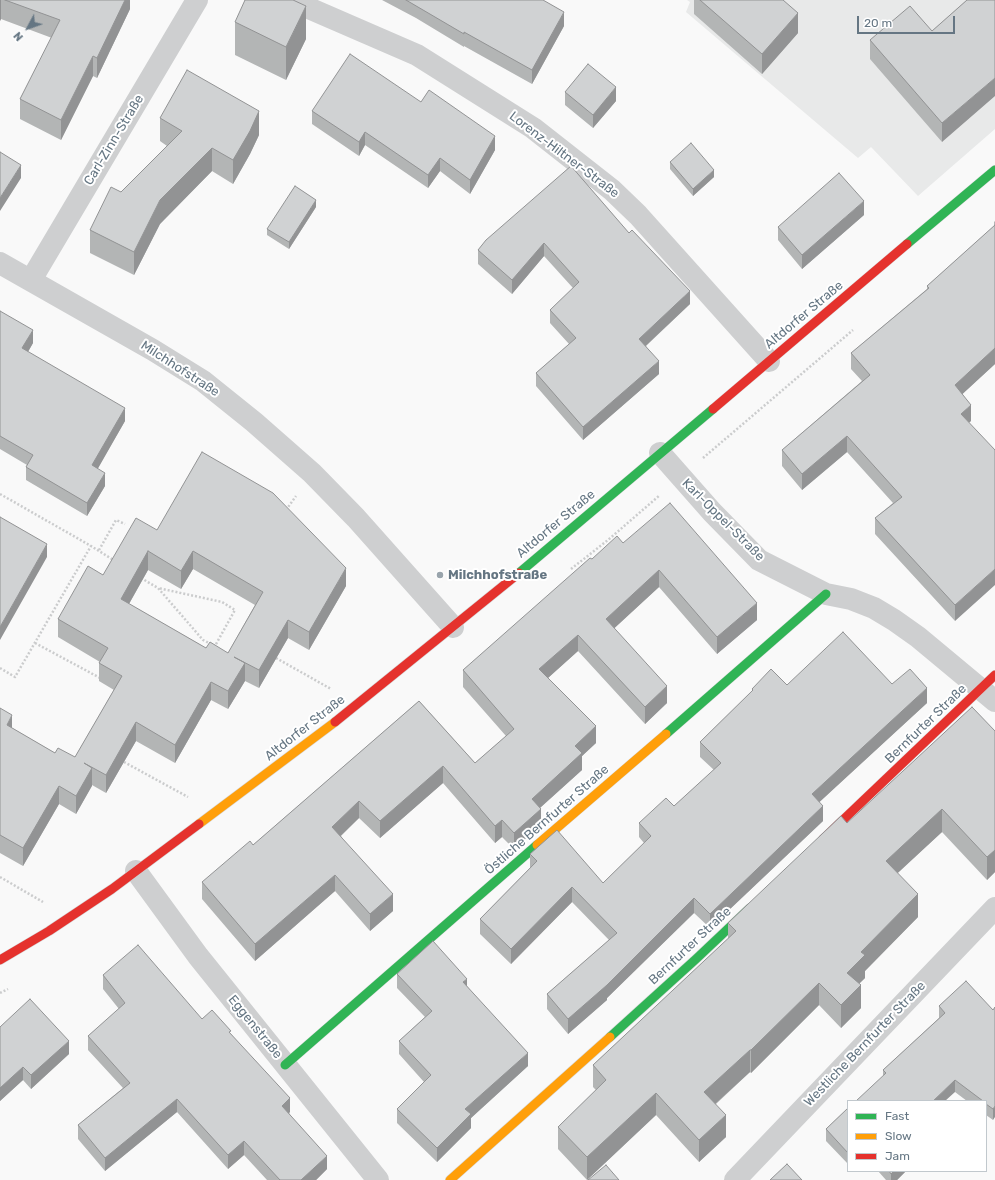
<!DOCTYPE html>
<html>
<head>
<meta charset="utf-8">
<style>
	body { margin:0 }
	#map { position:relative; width:995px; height:1180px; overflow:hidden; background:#f9f9f9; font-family:Rubik,sans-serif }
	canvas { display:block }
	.legend { position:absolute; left:847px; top:1100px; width:140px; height:72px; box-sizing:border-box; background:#fff; border:1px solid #c1c8cd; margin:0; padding:5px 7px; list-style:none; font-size:12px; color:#657683 }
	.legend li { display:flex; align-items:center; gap:8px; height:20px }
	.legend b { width:20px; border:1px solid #c1c8cd }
	.north { position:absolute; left:8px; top:8px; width:40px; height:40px; -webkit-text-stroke:3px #fff; paint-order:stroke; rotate:229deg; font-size:11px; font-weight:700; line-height:16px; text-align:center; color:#657683 }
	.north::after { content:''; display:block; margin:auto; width:14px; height:18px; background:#657683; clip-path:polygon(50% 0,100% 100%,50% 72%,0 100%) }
	.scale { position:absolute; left:857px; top:16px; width:98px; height:18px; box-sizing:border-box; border:2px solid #657683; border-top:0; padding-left:5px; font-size:12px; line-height:14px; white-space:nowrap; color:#657683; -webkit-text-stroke:3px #fff; paint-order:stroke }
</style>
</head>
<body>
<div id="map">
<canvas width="995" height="1180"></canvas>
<ul class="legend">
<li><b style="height:5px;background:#30b455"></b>Fast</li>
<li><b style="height:5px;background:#ff9f0a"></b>Slow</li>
<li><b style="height:5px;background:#e5322d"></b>Jam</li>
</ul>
<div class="north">N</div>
<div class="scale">20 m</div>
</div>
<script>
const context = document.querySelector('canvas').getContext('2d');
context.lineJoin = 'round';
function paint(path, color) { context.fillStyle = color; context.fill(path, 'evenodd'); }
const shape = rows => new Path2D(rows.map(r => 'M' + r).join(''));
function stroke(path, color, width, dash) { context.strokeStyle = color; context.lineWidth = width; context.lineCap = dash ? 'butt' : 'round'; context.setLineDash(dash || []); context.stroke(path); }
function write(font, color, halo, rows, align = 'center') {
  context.font = font + ' Rubik,sans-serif'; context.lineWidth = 4; context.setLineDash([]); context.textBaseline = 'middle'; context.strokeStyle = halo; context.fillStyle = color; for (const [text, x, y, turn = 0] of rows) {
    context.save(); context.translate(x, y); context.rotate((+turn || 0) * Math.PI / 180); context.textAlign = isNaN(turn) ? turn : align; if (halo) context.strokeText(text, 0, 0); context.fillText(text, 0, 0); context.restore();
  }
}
paint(shape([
	[687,0,995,0,995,129,918,196,871,147,858,158,779,91,686,12,690,2]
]), '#e8e9e9');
const fast = shape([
	[907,244,995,170],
	[519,573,713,409],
	[666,734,826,594],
	[610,1037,696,959,750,908],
	[285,1065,537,845]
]);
const slow = shape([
	[199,824,335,722],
	[537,845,666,734],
	[450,1180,610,1037]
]);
const jam = shape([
	[713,409,907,244],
	[335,722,519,573],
	[823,839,995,675],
	[0,960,49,931,112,889,199,824]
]);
stroke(fast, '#d5d6d7', 10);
stroke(slow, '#d5d6d7', 10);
stroke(jam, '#d5d6d7', 10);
stroke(shape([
	[703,458,853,330],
	[0,494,91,546,115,561],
	[286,510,296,496],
	[99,550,116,520,125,524],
	[571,569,608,540,660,495],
	[141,578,158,588,203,640,215,646,235,610,222,602,158,588],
	[35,643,102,679],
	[276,658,331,689],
	[0,668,15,677,91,546],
	[124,762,188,797],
	[0,877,43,902],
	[0,993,8,989]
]), '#cbcccd', 2.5, [2, 2]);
stroke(shape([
	[290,0,417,55,533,128,612,190,638,215,769,361],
	[0,263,153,350,203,381,254,422,312,473,356,518,453,627],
	[31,280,197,0],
	[660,453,712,512,759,560,826,594,851,599,874,608,894,620,918,637,995,701],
	[136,871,198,956,378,1180],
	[735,1180,995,908]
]), '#cecfd0', 22);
stroke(fast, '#30b455', 9);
stroke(slow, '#ff9f0a', 9);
stroke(jam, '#e5322d', 9);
paint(shape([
	[0,0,130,0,130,9,97,78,93,76,61,140,20,119,20,99,52,38,1,19,0,21],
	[382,0,543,0,564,26,532,84,464,46,464,47,416,18],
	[694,0,783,0,798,33,762,74,694,14],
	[967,0,942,142,870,59,870,40,932,31],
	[235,22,306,39,286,80,235,55],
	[565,92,616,101,593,128,565,105],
	[421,102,495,150,470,194,440,171,428,188,365,145,359,156,312,124,312,111],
	[160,118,259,135,250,154,233,184,212,171,160,224,134,275,90,253,90,230,121,192,167,146,160,141],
	[670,162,714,177,693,196,670,169],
	[571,166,690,304,646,346,659,374,583,440,536,386,536,373,569,344,550,323,550,310,573,288,544,256,512,294,478,264,478,250],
	[316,207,289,249,267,235,267,229],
	[864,215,802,269,778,240,778,227],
	[995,221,995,364,962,394,971,421,969,422,955,621,875,534,875,518,893,503,847,452,802,490,782,466,782,450,862,381,851,369,851,353,927,289,927,286,994,226,994,222],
	[0,311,33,343,28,352,125,421,97,469,105,486,87,516,26,480,26,467,27,465,0,449],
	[157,530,346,586,309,650,288,638,259,688,245,681,228,709,211,700,175,763,136,741,106,793,92,785,76,814,59,804,23,866,0,853,0,708,12,728,55,753,75,757,114,690,99,681,99,663,100,662,58,637,58,619,103,575],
	[193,569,255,605,228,653,206,648,129,604,148,570,181,589],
	[623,543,757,620,717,654,659,587,614,628,667,703,645,724,578,651,548,678,596,743,582,756,582,770,540,808,541,825,514,849,502,837,495,843,443,783,380,838,359,818,341,836,393,911,370,931,335,891,255,961,202,899,202,882,253,845,419,701,475,763,506,736,463,687,463,670,592,559],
	[892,684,927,703,819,802,823,821,710,928,694,913,607,998,607,1000,568,1034,547,1009,547,994,609,940,572,902,511,964,480,934,480,919,530,868,530,854,603,883,644,843,639,837,639,823,674,806,714,770,700,757,700,742,752,691,752,689,787,685],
	[995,731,995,872,987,880,942,832,897,873,918,917,865,971,865,978,859,984,861,1008,841,1028,819,1005,751,1073,750,1072,716,1104,726,1137,699,1162,656,1115,587,1180,558,1149,558,1127,596,1090,593,1087,593,1065,728,939,728,923,847,823],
	[397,974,467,986,528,1066,471,1118,471,1128,437,1162,397,1123,397,1109,424,1082,399,1054,399,1041,425,1017,397,988],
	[103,975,202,1019,231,1034,290,1112,289,1113,327,1169,316,1180,267,1180,244,1155,228,1169,177,1112,105,1171,78,1139,78,1125,123,1088,88,1050,88,1036,119,1009,103,989],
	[939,1006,993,1010,993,1120,986,1115,986,1101,967,1101,955,1092,883,1075,883,1070,939,1018],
	[0,1027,69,1054,31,1089,23,1080,0,1101],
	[848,1108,848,1164,826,1141,826,1129],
	[878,1171,906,1171,897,1180,886,1180]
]), '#b3b5b5');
paint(shape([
	[0,0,1,0,1,19,0,21],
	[125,0,130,0,130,9,97,78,97,58],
	[306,6,306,39,286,80,286,47],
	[564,12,564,26,532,84,532,70],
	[798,13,798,33,762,74,762,54],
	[93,56,93,76,61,140,61,120],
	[995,78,995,96,942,142,942,123],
	[616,87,616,101,593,128,593,115],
	[259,111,259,135,250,154,233,184,233,160],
	[365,132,365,145,359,156,359,142],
	[495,136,495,150,470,194,470,180],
	[212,148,212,171,160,224,134,275,134,252,160,200],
	[440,158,440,171,428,188,428,175],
	[21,165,21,178,0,211,0,198],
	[714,170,714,177,693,196,693,189],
	[316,200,316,207,289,249,289,242],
	[864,201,864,215,802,269,802,255],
	[544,243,544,256,512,294,512,280],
	[690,291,690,304,639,352,639,339],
	[33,330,33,343,22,362,22,348],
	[995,348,995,364,955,401,955,385],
	[659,361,659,374,583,440,583,427],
	[971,405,971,421,961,430,961,414],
	[125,408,125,421,92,479,92,465],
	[847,436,847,452,802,490,802,474],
	[105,473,105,486,87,516,87,503],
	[47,544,47,557,0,640,0,627],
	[148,551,148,570,121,618,121,599],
	[193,551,193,569,181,589,181,571],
	[346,568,346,586,309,650,309,632],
	[995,569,995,585,955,621,955,605],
	[659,570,659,587,606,636,606,619],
	[757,603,757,620,717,654,717,637],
	[288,620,288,638,259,688,259,670],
	[578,635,578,651,539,686,539,669],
	[245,663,245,681,228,709,228,691],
	[211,682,211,700,175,763,175,745],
	[667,686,667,703,645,724,645,707],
	[927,688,927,703,812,809,812,794],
	[12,715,12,733,7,725],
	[136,722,136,741,106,793,106,775],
	[596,726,596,743,582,756,582,770,532,815,532,799,575,746],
	[443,766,443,783,380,838,380,821],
	[92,768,92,786,76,814,76,796],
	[59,786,59,804,23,866,23,848],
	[359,801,359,818,332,844,332,827],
	[823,806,823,821,710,928,710,914],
	[541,809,541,825,514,849,514,833],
	[942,809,942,832,886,884,886,861],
	[502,820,502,837,495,843,495,826],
	[995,850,995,872,987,880,987,857],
	[335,875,335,891,255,961,255,944],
	[572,887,572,902,511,964,511,949],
	[393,894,393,911,370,931,370,914],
	[918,894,918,917,865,971,865,978,847,995,847,973,861,952],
	[694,898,694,913,607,998,607,1000,568,1034,568,1019,607,985],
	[467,979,467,992,463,982],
	[819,983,819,1005,751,1073,751,1050],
	[861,985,861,1008,841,1028,841,1005],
	[69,1041,69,1054,31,1089,31,1075],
	[750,1050,750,1072,704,1114,704,1092],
	[528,1053,528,1066,471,1118,471,1128,437,1162,437,1148,465,1109],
	[23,1067,23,1080,0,1101,0,1088],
	[955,1080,955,1092,945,1101,933,1101],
	[656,1093,656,1115,587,1180,587,1157],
	[290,1098,290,1112,282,1119,282,1106],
	[177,1099,177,1112,105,1171,105,1158],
	[995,1106,995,1117,993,1120,993,1109],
	[726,1115,726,1137,699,1162,699,1140],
	[244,1141,244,1155,228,1169,228,1155],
	[327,1156,327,1169,316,1180,301,1180],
	[894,1171,906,1171,897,1180,891,1180,891,1174]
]), '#929394');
const building = shape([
	[5,0,125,0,97,58,93,56,61,120,20,99,60,20,5,0],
	[245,0,293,0,306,6,286,47,235,22,245,0],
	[406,0,543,0,564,12,532,70,464,32,464,34,406,0],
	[700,0,783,0,798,13,762,54,700,0],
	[967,0,995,0,995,78,942,123,870,40,910,6,932,31,967,0],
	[350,54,421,102,429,90,495,136,470,180,440,158,428,175,365,132,359,142,312,111,350,54],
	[588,64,616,87,593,115,565,92,588,64],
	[187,70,259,111,250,131,233,160,212,148,160,200,134,252,90,230,111,187,121,192,182,131,160,118,187,70],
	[691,143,714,170,693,189,670,162,691,143],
	[0,152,21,165,0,198,0,152],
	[571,166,629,233,632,230,690,291,639,339,659,361,583,427,536,373,576,338,550,310,579,282,544,243,512,280,478,250,486,240,571,166],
	[839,173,864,201,802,255,778,227,839,173],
	[295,186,316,200,289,242,267,229,295,186],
	[995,225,995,348,955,385,971,405,961,414,995,450,995,569,955,605,875,518,902,497,847,436,802,474,782,450,870,375,851,353,929,288,927,286,995,225],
	[0,311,33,330,22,348,125,408,92,465,105,473,87,503,26,467,33,455,0,436,0,311],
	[202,452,273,493,346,568,309,632,288,620,259,670,234,657,245,663,228,691,211,682,175,745,136,722,106,775,84,763,92,768,76,796,59,786,23,848,0,835,0,708,12,715,7,725,55,753,58,748,75,757,122,676,99,663,108,648,58,619,88,566,103,575,136,518,157,530,202,452],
	[148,551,181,571,193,551,263,592,228,653,210,642,206,648,121,599,148,551],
	[670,503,757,603,717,637,659,570,606,619,667,686,645,707,578,635,539,669,596,726,575,746,582,753,532,799,541,809,514,833,502,820,495,826,443,766,380,821,359,801,332,827,393,894,370,914,335,875,255,944,202,882,250,841,253,845,419,701,475,763,514,729,463,670,590,558,592,559,617,536,623,543,670,503],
	[0,517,47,544,0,627,0,517],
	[843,632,892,684,910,669,927,688,812,794,823,806,710,914,694,898,607,985,568,1019,547,994,617,933,572,887,511,949,480,919,537,861,530,854,557,830,603,883,651,836,639,823,666,798,674,806,721,763,700,742,753,690,752,689,771,669,787,685,843,632],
	[972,707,995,731,995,850,987,857,942,809,886,861,918,894,861,952,865,955,847,973,861,985,841,1005,819,983,751,1050,750,1050,704,1092,726,1115,699,1140,656,1093,587,1157,558,1127,606,1080,593,1065,736,931,728,923,841,816,847,823,972,707],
	[433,941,467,979,463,982,528,1053,465,1109,471,1114,437,1148,397,1109,431,1075,399,1041,432,1011,397,974,433,941],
	[138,945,202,1019,212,1010,231,1031,229,1032,290,1098,282,1106,327,1156,301,1180,280,1180,244,1141,228,1155,177,1099,105,1158,78,1125,130,1083,88,1036,125,1003,103,975,138,945],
	[966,981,993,1010,995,1007,995,1106,993,1109,986,1104,986,1101,983,1101,955,1080,933,1101,856,1101,886,1073,883,1070,945,1013,939,1006,966,981],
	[30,999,69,1041,31,1075,23,1067,0,1088,0,1027,30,999],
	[848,1108,848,1153,826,1129,848,1108],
	[787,1164,802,1180,770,1180,787,1164],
	[606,1165,619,1180,588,1180,606,1165],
	[889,1171,894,1171,891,1174,889,1171]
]);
paint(building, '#d0d2d3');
stroke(building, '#929394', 1);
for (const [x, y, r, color] of [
	[440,575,4,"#99a4ac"]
]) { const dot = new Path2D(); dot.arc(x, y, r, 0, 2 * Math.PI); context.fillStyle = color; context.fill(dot); stroke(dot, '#fff', 1.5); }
write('13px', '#657683', '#fff', [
	["Carl-Zinn-Straße",114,140,-59],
	["Lorenz-Hiltner-Straße",564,155,37],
	["Altdorfer Straße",804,315,-40],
	["Milchhofstraße",180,369,33],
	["Karl-Oppel-Straße",723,520,45],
	["Altdorfer Straße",556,524,-40],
	["Bernfurter Straße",926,724,-44],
	["Altdorfer Straße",305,728,-38],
	["Östliche Bernfurter Straße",547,820,-41],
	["Bernfurter Straße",690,946,-43],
	["Eggenstraße",255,1027,51],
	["Westliche Bernfurter Straße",865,1044,-46]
]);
write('bold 13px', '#657683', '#fff', [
	["Milchhofstraße",448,575]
], 'left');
</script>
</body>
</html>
